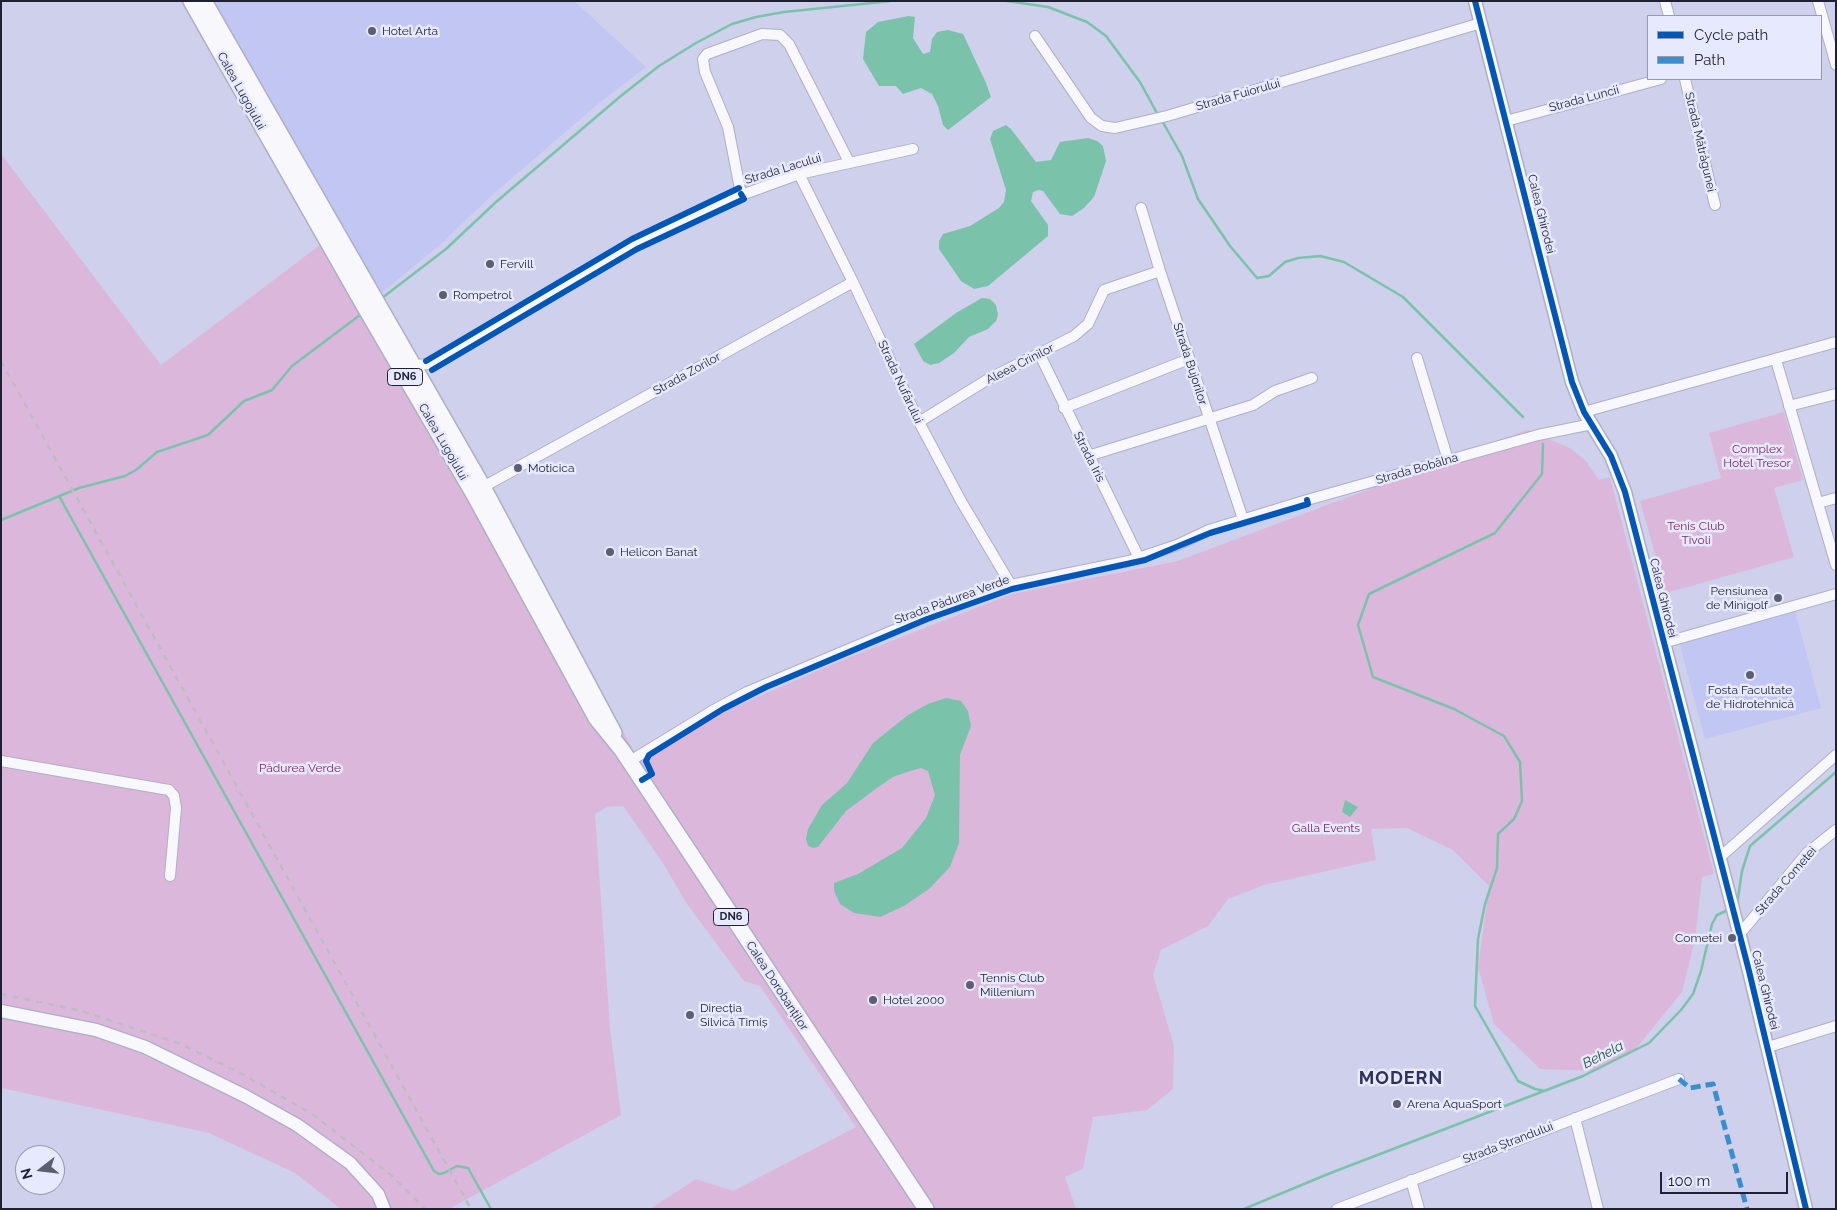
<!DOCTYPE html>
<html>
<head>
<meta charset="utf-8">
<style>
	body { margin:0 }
	#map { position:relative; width:1837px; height:1210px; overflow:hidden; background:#ced0ec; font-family:Raleway,sans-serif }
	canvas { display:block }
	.frame { position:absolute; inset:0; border:2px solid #1f2033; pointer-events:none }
	.legend { position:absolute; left:1647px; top:15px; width:175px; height:65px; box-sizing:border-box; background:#e7e9fe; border:1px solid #9799ad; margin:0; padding:6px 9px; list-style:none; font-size:15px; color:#1f2033 }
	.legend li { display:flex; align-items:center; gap:10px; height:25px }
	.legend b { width:25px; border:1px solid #9799ad }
	.north { position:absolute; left:15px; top:1145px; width:50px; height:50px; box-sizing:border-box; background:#e7e9fe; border:1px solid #9799ad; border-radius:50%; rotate:254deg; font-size:14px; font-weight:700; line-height:20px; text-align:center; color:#1f2033 }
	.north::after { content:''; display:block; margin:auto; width:18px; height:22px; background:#5c5e74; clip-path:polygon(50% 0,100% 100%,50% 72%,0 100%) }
	.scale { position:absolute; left:1660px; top:1172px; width:128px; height:22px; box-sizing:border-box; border:2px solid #1f2033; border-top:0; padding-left:6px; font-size:15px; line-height:18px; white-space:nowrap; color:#1f2033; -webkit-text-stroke:4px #e7e9fe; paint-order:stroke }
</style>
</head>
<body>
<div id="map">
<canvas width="1837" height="1210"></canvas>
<div class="frame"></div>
<ul class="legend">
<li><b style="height:6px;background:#0057b8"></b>Cycle path</li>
<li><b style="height:6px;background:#398ece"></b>Path</li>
</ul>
<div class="north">N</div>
<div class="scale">100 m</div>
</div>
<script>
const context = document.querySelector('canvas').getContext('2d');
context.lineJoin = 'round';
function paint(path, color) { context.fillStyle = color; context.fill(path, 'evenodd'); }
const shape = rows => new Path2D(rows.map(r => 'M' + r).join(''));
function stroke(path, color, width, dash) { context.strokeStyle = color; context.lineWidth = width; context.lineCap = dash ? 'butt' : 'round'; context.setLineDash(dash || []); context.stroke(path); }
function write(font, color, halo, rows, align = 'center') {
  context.font = font + ' Raleway,sans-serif'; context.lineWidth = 5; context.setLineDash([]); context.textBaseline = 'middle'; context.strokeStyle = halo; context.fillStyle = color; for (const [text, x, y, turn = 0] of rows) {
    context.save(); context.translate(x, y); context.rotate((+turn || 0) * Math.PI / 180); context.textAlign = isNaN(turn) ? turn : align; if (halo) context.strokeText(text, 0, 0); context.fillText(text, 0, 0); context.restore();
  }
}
paint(shape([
	[199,1,574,1,646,67,599,103,491,196,441,244,379,295],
	[1795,611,1821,708,1705,739,1679,642]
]), '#c2c6f3');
paint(shape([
	[1,154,161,365,332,236,379,295,639,760,725,711,845,659,1012,594,1178,561,1527,430,1570,448,1585,460,1599,480,1610,477,1714,874,1702,877,1695,940,1682,992,1634,1051,1597,1071,1540,1069,1494,1024,1478,967,1489,886,1453,850,1407,828,1371,829,1376,860,1264,885,1228,899,1208,926,1161,950,1153,975,1174,1046,1173,1089,1147,1110,1093,1117,1083,1169,1065,1177,1076,1209,650,1209,696,1179,733,1191,856,1127,760,986,744,981,733,966,687,904,663,863,623,806,607,807,595,814,610,1028,621,1115,449,1209,341,1209,295,1173,209,1133,1,1088],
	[1784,412,1803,480,1774,488,1794,557,1666,593,1640,501,1721,478,1709,433]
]), '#dbb8db');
paint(shape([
	[909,16,915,17,913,38,923,54,930,52,932,39,937,32,948,30,963,34,986,83,991,97,948,130,943,125,938,106,932,94,921,88,903,94,896,86,879,86,863,59,866,32,878,22],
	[1006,125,1011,129,1036,162,1051,160,1060,142,1088,138,1097,141,1103,146,1106,161,1094,197,1084,208,1072,216,1060,214,1043,191,1038,190,1033,192,1031,201,1048,225,1048,236,988,286,974,289,961,281,939,249,939,241,943,234,970,226,999,208,1004,202,1006,190,990,139,993,131],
	[982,298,990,299,996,305,998,315,996,321,988,329,969,337,954,353,939,363,930,365,923,361,914,344,956,313],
	[946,698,961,701,968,711,971,726,960,755,959,843,950,867,929,889,904,906,880,917,854,913,840,904,834,891,834,883,858,874,902,848,926,818,935,795,928,771,921,768,910,771,893,777,877,788,846,811,818,847,813,848,808,846,806,839,808,829,822,805,847,783,873,743,908,715,928,704],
	[1345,800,1358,807,1350,817,1342,812]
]), '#7ac3aa');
stroke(shape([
	[1007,1,1048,7,1087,22,1106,36,1140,82,1158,115],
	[1161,119,1182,156,1198,199,1230,246,1257,278,1269,276,1285,262,1298,258,1320,256,1344,262,1403,297,1523,417],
	[382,298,446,249,496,202,622,95,659,66,696,43,732,24,756,17,784,12,891,1],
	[1543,444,1542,474,1495,533,1369,594,1358,625,1373,677,1454,709,1504,736,1520,762,1522,801,1514,819,1498,834,1497,868,1485,904,1478,939,1475,1006,1518,1081,1535,1089,1545,1091],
	[59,496,434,1171,439,1174,444,1173,457,1166,468,1168,491,1209],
	[1,520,79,488,125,476,136,470,157,452,208,435,244,401,272,390,292,366,360,315],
	[1737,905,1742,871,1750,846,1836,772],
	[1244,1209,1328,1174,1583,1076,1649,1043,1681,1010,1693,994,1701,971,1712,924,1717,915,1728,910]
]), '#7ac3aa', 2.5);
const minor = shape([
	[1665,1,1669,16],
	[1818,1,1836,65],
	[1035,36,1091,118,1102,126,1115,128,1167,116,1481,23],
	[1685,79,1715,205],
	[1506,121,1661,79],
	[799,174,853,282,919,422,961,501,1011,585],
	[741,194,728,127,705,72,703,59,707,54,762,34,780,35,789,44,849,162],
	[1141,208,1160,271,1243,519],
	[1040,355,1139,558],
	[1417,358,1448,460],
	[1776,360,1836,565],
	[413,365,431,364,634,244,706,208,799,174,913,149],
	[1789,406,1836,394],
	[1064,408,1189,359],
	[1584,412,1836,342],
	[919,422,990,378,1074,336,1088,324,1104,290,1160,271],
	[1088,456,1253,405,1275,391,1312,378],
	[520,466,853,282],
	[483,487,514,470],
	[1818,503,1836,498],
	[1663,643,1836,594],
	[1,761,169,790,174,796,176,808,170,876],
	[630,761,712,711,747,692,963,601,1011,585,1129,561,1177,545,1209,530,1307,500,1538,435,1592,424],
	[1719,858,1836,755],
	[1739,935,1807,853,1836,830],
	[1768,1047,1836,1026],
	[1575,1118,1598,1209],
	[1411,1180,1419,1209],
	[1337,1209,1679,1079]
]);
const tertiary = shape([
	[1475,1,1572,382,1584,412,1611,456,1625,492,1749,971,1806,1209],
	[1,1011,96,1030,145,1047,245,1096,297,1125,350,1163,378,1194,384,1209]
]);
const primary = shape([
	[191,1,363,304,473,493,596,718,622,750,926,1209],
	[204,1,483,487,614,733]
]);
stroke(minor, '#aeafc4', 12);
stroke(tertiary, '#aeafc4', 15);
stroke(primary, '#aeafc4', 18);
stroke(minor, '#f8f8fc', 10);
stroke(tertiary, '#f8f8fc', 12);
stroke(primary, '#f8f8fc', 15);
stroke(shape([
	[1,361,471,1209],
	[1,994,82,1011,181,1044,242,1074,312,1114,391,1175,425,1209]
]), '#bcbcc3', 2.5, [6, 6]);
stroke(shape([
	[1679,1079,1690,1088,1713,1084,1747,1209]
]), '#398ece', 5, [10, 5]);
stroke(shape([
	[1475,1,1572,382,1584,412,1611,456,1625,492,1749,971,1806,1209],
	[426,361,632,239,739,188],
	[432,370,637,249,744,199,741,194],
	[642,780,652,774,646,761,649,755,723,709,766,687,927,619,1012,589,1145,560,1210,533,1308,504,1307,500]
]), '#0057b8', 6);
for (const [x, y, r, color] of [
	[372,31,5,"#5c5e74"],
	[490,264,5,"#5c5e74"],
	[443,295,5,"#5c5e74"],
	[518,468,5,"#5c5e74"],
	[610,552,5,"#5c5e74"],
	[1778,598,5,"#5c5e74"],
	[1750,675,5,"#5c5e74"],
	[1732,938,5,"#5c5e74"],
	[970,985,5,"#5c5e74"],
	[873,1000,5,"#5c5e74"],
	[690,1015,5,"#5c5e74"],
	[1397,1104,5,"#5c5e74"]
]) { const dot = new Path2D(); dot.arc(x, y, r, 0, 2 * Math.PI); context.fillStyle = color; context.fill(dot); stroke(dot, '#e7e9fe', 2); }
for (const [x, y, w] of [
	[405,377,35],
	[731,917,35]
]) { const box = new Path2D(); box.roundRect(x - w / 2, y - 8.5, w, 17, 4); context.fillStyle = '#e7e9fe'; context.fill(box); stroke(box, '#1f2033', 1); }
write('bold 11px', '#1f2033', null, [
	["DN6",405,377],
	["DN6",731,917]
]);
write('12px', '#1f2033', '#e7e9fe', [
	["Hotel Arta",382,31],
	["Fervill",500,264],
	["Rompetrol",453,295],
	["Moticica",528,468],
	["Helicon Banat",620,552],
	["Pensiunea",1768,591,"right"],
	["de Minigolf",1768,605,"right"],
	["Fosta Facultate",1750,690,"center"],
	["de Hidrotehnică",1750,704,"center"],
	["Cometei",1722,938,"right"],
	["Tennis Club",980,978],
	["Millenium",980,992],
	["Hotel 2000",883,1000],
	["Direcția",700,1008],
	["Silvică Timiș",700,1022],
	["Arena AquaSport",1407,1104]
], 'left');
write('12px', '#1f2033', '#e7e9fe', [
	["Calea Lugojului",241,91,61],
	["Strada Fuiorului",1238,95,-16],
	["Strada Luncii",1584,99,-15],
	["Strada Mătrăgunei",1700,142,77],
	["Strada Lacului",783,169,-17],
	["Calea Ghirodei",1541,214,76],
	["Aleea Crinilor",1020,364,-27],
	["Strada Bujorilor",1190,364,72],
	["Strada Zorilor",687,374,-29],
	["Strada Nufărului",900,382,65],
	["Calea Lugojului",443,442,60],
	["Strada Iris",1089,457,63],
	["Strada Bobâlna",1417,469,-16],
	["Calea Ghirodei",1663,598,76],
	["Strada Pădurea Verde",952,600,-20],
	["Strada Cometei",1786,881,-49],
	["Calea Dorobanților",777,986,57],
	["Calea Ghirodei",1765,990,76],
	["Strada Ștrandului",1508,1143,-21]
]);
write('12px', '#7f1f64', '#e7e9fe', [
	["Complex",1757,449],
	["Hotel Tresor",1757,463],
	["Tenis Club",1696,526],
	["Tivoli",1696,540],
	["Pădurea Verde",300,768],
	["Galla Events",1326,828]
]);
write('italic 14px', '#26523d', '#e7e9fe', [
	["Behela",1603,1055,-27]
]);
context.letterSpacing = '1px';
write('bold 18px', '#31325c', '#e7e9fe', [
	["MODERN",1401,1079]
]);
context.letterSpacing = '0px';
</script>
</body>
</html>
